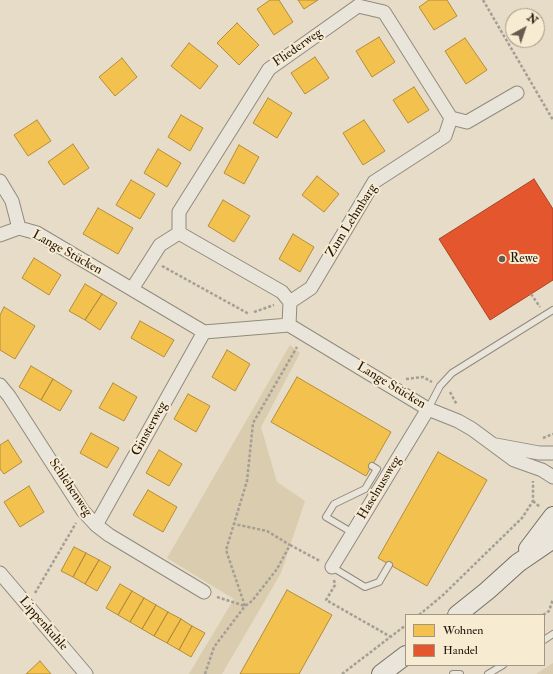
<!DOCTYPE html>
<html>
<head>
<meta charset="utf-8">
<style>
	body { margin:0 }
	#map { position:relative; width:553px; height:674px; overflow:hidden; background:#e6dcc7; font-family:"IM FELL Double Pica",serif }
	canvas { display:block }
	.legend { position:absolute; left:405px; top:614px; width:140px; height:52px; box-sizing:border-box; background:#f7ecd2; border:1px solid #a29683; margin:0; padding:5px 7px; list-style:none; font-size:12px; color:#22150c }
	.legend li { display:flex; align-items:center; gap:8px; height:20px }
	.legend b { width:20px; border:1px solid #a29683 }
	.north { position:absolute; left:505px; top:8px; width:40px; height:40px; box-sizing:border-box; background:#f7ecd2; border:1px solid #a29683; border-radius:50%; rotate:40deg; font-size:11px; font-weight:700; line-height:16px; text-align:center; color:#22150c }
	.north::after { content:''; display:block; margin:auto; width:14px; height:18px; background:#675b4d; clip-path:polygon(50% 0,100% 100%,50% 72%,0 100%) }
</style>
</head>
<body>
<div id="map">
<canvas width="553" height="674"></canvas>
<ul class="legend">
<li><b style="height:11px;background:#f2c14e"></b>Wohnen</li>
<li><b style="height:11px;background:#e4572e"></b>Handel</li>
</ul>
<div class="north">N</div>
</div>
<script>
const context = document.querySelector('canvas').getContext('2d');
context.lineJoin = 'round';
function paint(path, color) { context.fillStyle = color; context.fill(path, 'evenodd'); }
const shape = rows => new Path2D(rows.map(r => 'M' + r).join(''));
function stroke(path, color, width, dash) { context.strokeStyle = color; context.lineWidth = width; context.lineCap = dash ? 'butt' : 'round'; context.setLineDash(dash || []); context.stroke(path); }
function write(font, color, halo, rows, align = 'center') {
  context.font = font + ' "IM FELL Double Pica",serif'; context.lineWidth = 4; context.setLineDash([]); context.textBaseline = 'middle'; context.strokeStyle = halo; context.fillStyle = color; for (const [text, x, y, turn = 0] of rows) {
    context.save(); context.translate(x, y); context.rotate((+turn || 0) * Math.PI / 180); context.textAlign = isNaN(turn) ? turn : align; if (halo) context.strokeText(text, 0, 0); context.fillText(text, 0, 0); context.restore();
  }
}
paint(shape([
	[290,345,300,353,261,427,277,482,305,501,281,573,222,674,189,674,234,599,167,558],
	[553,663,553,674,536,674]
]), '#d9ccaf');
const homes = shape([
	[270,0,279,0,293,22,274,35,257,9,270,0],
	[298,0,318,0,304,9,298,0],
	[429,0,447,0,457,16,434,30,419,7,429,0],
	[237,23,259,45,239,65,217,43,237,23],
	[379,37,395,62,372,77,356,51,379,37],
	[465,38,487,70,466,84,445,51,465,38],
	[189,43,218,66,200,89,171,66,189,43],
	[315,57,329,78,305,94,291,73,315,57],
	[122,58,137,77,115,96,99,77,122,58],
	[414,87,429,110,408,123,393,100,414,87],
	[268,98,292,113,277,138,253,123,268,98],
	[181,115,203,128,190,151,168,137,181,115],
	[37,120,51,141,28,156,14,135,37,120],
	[364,120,385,151,363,165,343,133,364,120],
	[73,144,89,168,64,185,48,162,73,144],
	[239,145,259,157,244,184,224,173,239,145],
	[158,149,181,163,167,187,144,173,158,149],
	[317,176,339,194,324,212,302,195,317,176],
	[131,180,155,194,140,219,116,205,131,180],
	[223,200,250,216,234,242,208,226,223,200],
	[98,208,133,228,118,254,83,234,98,208],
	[293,234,314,247,300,272,279,259,293,234],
	[34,258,61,275,49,295,22,278,34,258],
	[85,284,102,294,85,320,69,311,85,284],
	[102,294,117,303,100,330,85,320,102,294],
	[4,307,35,326,15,359,0,350,0,315,4,307],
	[140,321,174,340,164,357,131,338,140,321],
	[227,350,250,364,235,391,212,377,227,350],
	[31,366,53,379,41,400,19,387,31,366],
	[297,377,391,432,366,476,271,422,297,377],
	[53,379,72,391,60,411,41,400,53,379],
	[113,383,137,397,124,421,99,408,113,383],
	[188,394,210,406,196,432,174,419,188,394],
	[91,433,119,448,107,468,80,453,91,433],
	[8,440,22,462,4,474,0,469,0,445,8,440],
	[159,450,182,464,169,486,146,473,159,450],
	[438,452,487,480,427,586,378,558,438,452],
	[29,486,44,512,20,527,4,502,29,486],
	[148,490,177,507,163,532,133,515,148,490],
	[74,547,86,553,73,577,61,571,74,547],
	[86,553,99,560,85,584,73,577,86,553],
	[99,560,111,567,97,591,85,584,99,560],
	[120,584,132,591,118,615,106,608,120,584],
	[287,590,332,615,299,674,240,674,287,590],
	[132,591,144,598,130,622,118,615,132,591],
	[144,598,156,605,142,629,130,622,144,598],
	[156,605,168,612,154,636,142,629,156,605],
	[168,612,181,619,167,643,154,636,168,612],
	[181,619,192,626,179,650,167,643,181,619],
	[192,626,205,633,191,657,179,650,192,626],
	[40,661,51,674,26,674,40,661]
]);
paint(homes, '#f2c14e');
stroke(homes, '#b48d3a', 1);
const shops = shape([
	[534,179,553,209,553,280,490,320,439,239,534,179]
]);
paint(shops, '#e4572e');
stroke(shops, '#aa4324', 1);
const lane = shape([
	[428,409,440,386,452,373,553,310],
	[353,533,326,517,334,504,365,489,377,469,372,466],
	[332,567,365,587,379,582,389,565],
	[544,640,553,634],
	[453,674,460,674],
	[488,674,503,665]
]);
const street = shape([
	[0,181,12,201,19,228],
	[179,233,179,212,269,69,358,6,384,12,451,118],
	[0,235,19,228,37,233,204,332,289,325,428,409,458,421,472,429,514,460,542,470,553,477],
	[132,289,160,245,179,233,282,292,290,302,289,325],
	[290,302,311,288,374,182,445,136,451,118,467,122,517,93],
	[0,385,9,396,83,511,96,525,109,535,204,592],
	[496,445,539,453,553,453],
	[96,525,204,332],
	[332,567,428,409],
	[0,573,86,674]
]);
const secondary = shape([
	[528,549,553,516],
	[457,615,487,591,518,563,553,539],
	[381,674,406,655]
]);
stroke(lane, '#918a7e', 8);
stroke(street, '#918a7e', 15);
stroke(secondary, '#766f64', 20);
stroke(shape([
	[483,0,553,120],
	[162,266,249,314],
	[531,294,540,307],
	[254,312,274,305],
	[406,379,423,377,432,382],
	[450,392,457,405],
	[543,438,553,434],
	[533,501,540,507],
	[290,545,320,561],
	[334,580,335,585,326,600,391,637],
	[35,593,76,523],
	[217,597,245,606,252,601,277,569,290,545,267,531,234,524],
	[419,615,443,595,522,518,533,501,533,481],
	[543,615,549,611,553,599],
	[205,674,214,647,245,606,226,550,247,481,253,423,297,347],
	[342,674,406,625]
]), '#a49f96', 2.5, [3, 2]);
stroke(lane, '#eae5db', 6);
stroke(street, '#eae5db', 13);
stroke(secondary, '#eae5db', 18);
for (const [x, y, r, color] of [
	[502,259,4,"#675b4d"]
]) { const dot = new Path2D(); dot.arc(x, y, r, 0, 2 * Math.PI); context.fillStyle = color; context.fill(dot); stroke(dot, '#f7ecd2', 1.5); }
write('13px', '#22150c', '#f7ecd2', [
	["Fliederweg",298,48,-35],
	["Zum Lehmbarg",352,221,-58],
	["Lange Stücken",67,253,29],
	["Lange Stücken",391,386,31],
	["Ginsterweg",150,429,-61],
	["Schlehenweg",70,488,56],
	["Haselnussweg",380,488,-59],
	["Lippenkuhle",43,624,49]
]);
write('13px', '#22150c', '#f7ecd2', [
	["Rewe",510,259]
], 'left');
</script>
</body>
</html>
